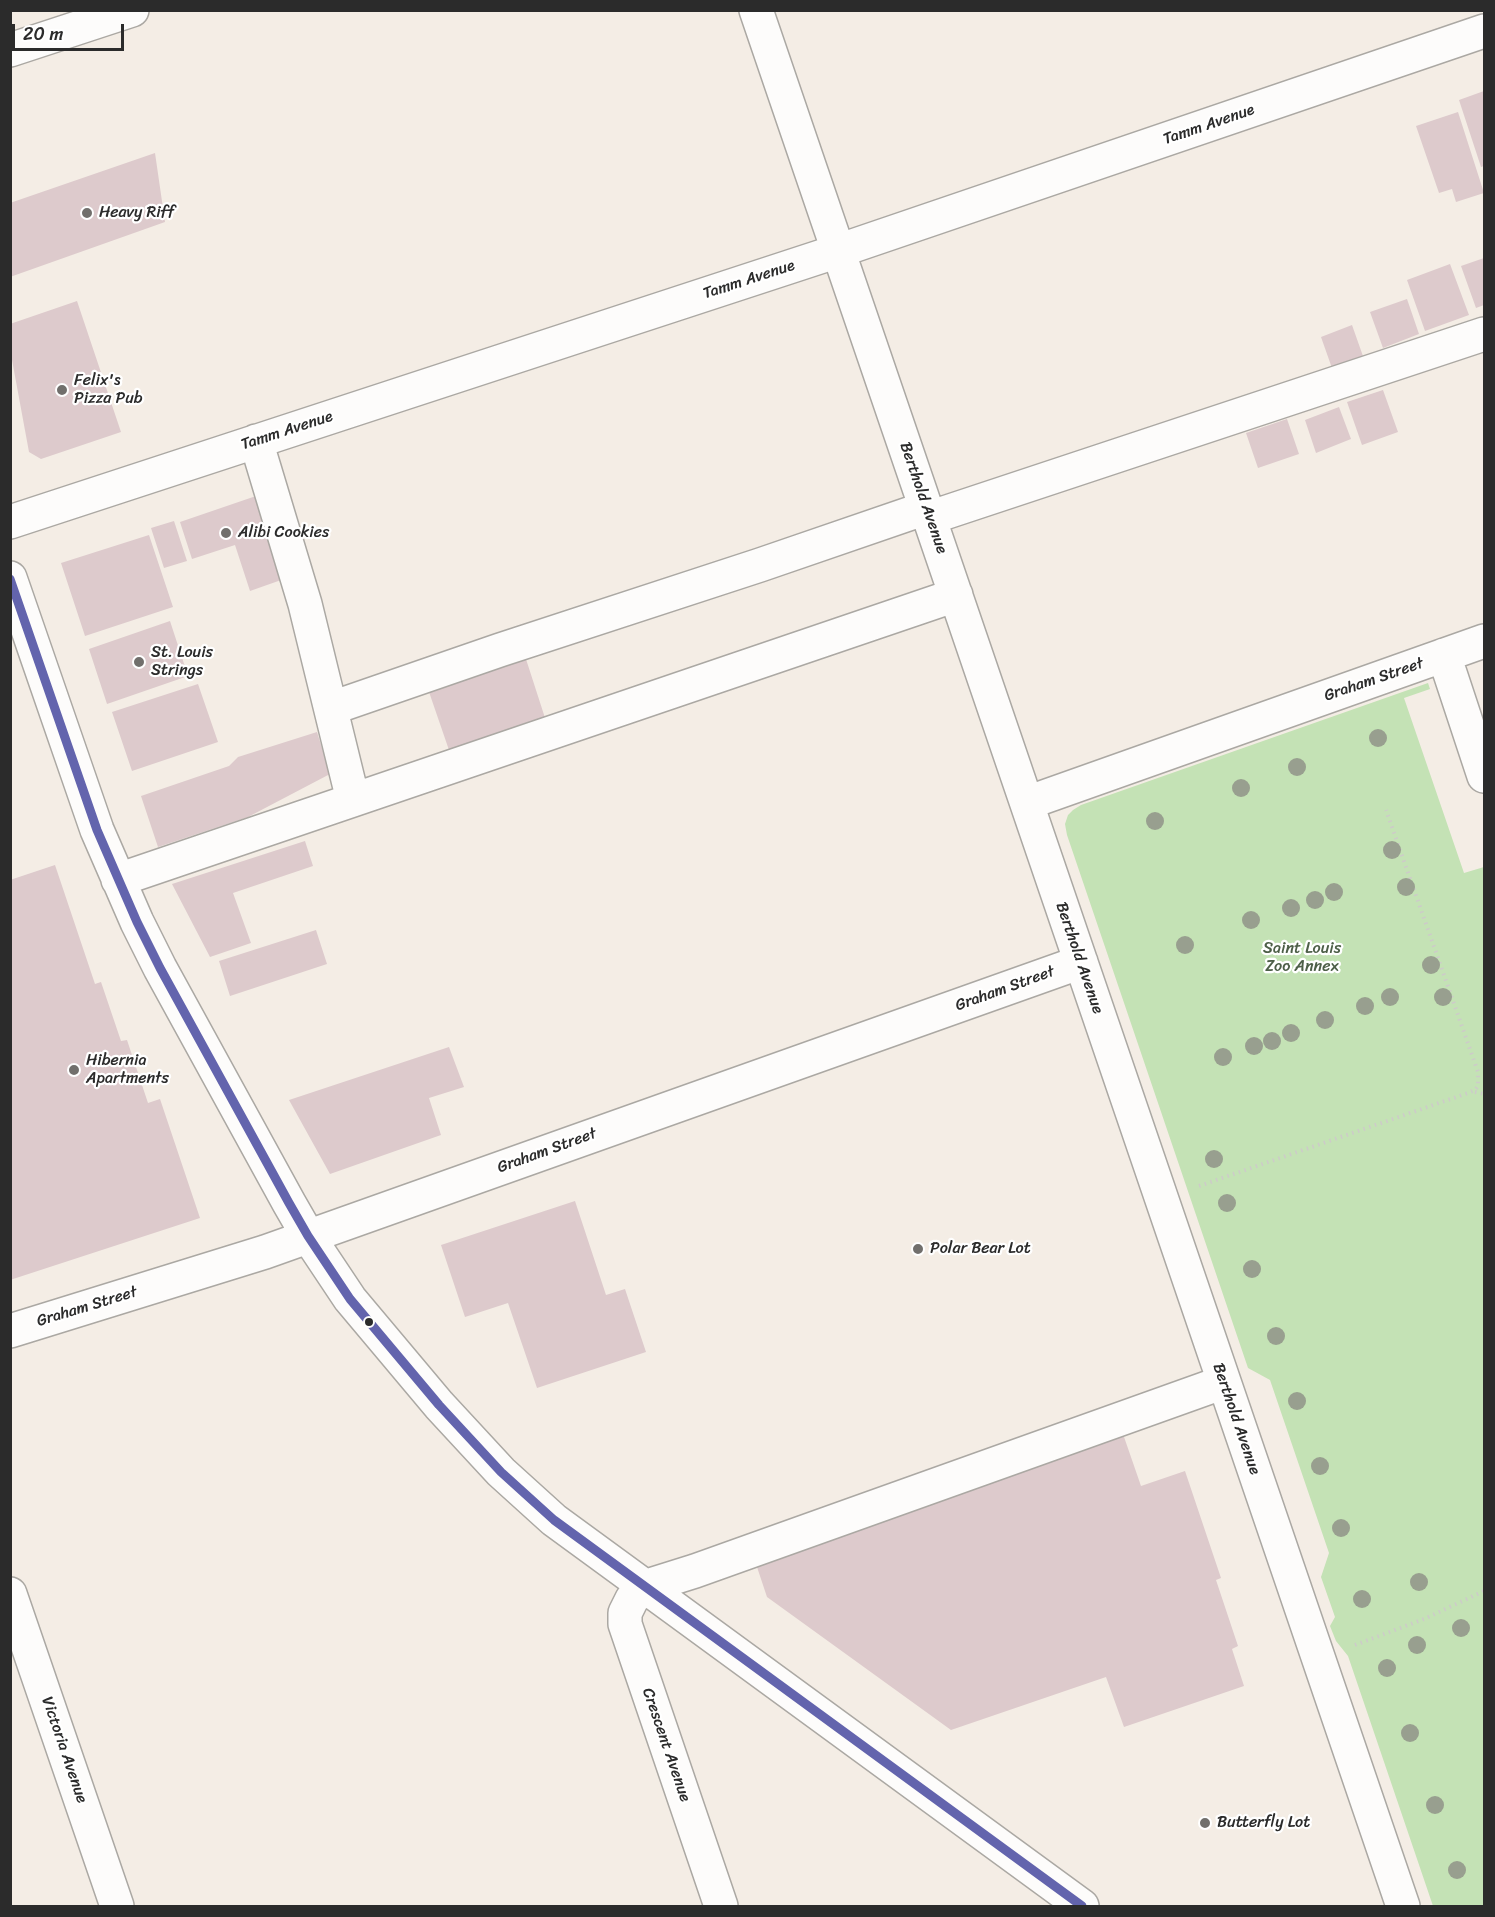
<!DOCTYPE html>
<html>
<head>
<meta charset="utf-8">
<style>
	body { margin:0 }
	#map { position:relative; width:1495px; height:1917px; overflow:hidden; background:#f4ede5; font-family:Sriracha,sans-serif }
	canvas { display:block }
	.frame { position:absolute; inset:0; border:12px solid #2b2b2b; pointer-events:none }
	.scale { position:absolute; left:12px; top:24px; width:112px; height:27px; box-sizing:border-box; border:3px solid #2b2b2b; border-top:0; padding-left:8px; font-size:18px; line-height:21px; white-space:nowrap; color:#2b2b2b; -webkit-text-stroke:4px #fff; paint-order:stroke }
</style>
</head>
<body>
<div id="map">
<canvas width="1495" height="1917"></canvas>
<div class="frame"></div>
<div class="scale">20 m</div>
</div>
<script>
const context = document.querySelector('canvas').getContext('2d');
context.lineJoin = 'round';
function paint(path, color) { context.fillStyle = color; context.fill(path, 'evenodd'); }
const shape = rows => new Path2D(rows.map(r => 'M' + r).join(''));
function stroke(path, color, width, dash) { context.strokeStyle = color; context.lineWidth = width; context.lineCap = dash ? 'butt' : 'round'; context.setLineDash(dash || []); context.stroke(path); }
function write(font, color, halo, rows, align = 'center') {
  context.font = font + ' Sriracha,sans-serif'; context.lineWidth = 4.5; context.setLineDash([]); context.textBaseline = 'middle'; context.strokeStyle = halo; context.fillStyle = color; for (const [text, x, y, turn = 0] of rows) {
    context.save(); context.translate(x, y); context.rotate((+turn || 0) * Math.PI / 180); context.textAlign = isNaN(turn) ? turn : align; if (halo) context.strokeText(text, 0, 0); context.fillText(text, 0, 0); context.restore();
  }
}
paint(shape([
	[1428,683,1430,689,1404,698,1464,873,1484,867,1484,1906,1433,1906,1348,1656,1336,1641,1330,1626,1335,1617,1321,1577,1329,1553,1270,1380,1248,1368,1067,835,1065,824,1068,815,1073,810,1081,805]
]), '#c4e2b5');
paint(shape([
	[1484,91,1484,166,1481,167,1459,100],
	[1458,112,1484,193,1456,202,1452,189,1439,193,1416,126],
	[155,153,165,222,10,277,10,203],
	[1484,258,1484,305,1476,308,1461,266],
	[1450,264,1469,315,1425,331,1407,280],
	[1407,299,1419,334,1383,348,1370,312],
	[77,301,121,432,41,459,29,452,10,349,10,324],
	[1352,325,1364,359,1333,371,1321,337],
	[1383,390,1398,432,1362,445,1347,402],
	[1339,407,1351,439,1316,453,1305,420],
	[1287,419,1299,454,1258,468,1246,433],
	[256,496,284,579,250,591,235,545,192,559,180,522],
	[174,521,187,561,164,568,151,528],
	[149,535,173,607,85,636,61,563],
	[170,621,188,676,107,704,89,649],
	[525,656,546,721,450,753,428,689],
	[198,684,218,742,132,771,112,712],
	[317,732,330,774,248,817,158,847,141,796,229,766,238,757],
	[305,841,313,866,233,893,251,943,210,957,172,884],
	[55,865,95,984,101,982,121,1041,127,1040,148,1103,160,1099,200,1218,10,1280,10,880],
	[316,930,327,964,230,996,219,961],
	[449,1047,464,1087,429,1098,441,1135,330,1174,289,1100],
	[575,1201,606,1295,625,1289,646,1352,537,1388,508,1303,465,1317,441,1245],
	[1123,1434,1141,1486,1185,1471,1221,1578,1216,1580,1238,1646,1232,1649,1244,1686,1124,1727,1106,1677,951,1730,767,1597,757,1567,773,1561,771,1554]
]), '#ddcacc');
const minor = shape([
	[756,10,1403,1906],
	[10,50,132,10],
	[256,441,305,604,353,800],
	[929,518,1484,334],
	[10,522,838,251,1484,31],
	[10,578,97,830,137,922,160,968,289,1203,308,1236,350,1299,439,1405,501,1472,554,1520,1082,1906],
	[1444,655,1484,776],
	[332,708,500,650,760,565,926,508],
	[1027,803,1484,641],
	[118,880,956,595],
	[10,1331,265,1252,1081,962],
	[10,1594,117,1906],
	[721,1906,625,1624,625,1613,632,1599,644,1587,695,1571,1224,1382]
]);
stroke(minor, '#aba8a3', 36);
stroke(shape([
	[1475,1092,1484,1094],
	[1199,1186,1468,1093,1475,1090,1478,1086,1478,1072,1386,810],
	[1355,1645,1424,1619,1484,1591]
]), '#cdcbc9', 4, [1.5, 4.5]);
stroke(minor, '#fdfcfb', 33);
stroke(shape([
	[10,579,97,830,137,922,160,968,289,1203,308,1236,350,1299,439,1405,501,1472,554,1520,1082,1906]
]), '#6364ad', 9);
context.fillStyle = '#989f8f';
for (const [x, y] of [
	[1378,738],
	[1297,767],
	[1241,788],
	[1155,821],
	[1392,850],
	[1406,887],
	[1334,892],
	[1315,900],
	[1291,908],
	[1251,920],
	[1185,945],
	[1431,965],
	[1390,997],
	[1443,997],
	[1365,1006],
	[1325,1020],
	[1291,1033],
	[1272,1041],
	[1254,1046],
	[1223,1057],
	[1214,1159],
	[1227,1203],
	[1252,1269],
	[1276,1336],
	[1297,1401],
	[1320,1466],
	[1341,1528],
	[1419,1582],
	[1362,1599],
	[1461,1628],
	[1417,1645],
	[1387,1668],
	[1410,1733],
	[1435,1805],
	[1457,1870]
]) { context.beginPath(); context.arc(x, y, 9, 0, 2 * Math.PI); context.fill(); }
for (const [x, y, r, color] of [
	[87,213,6,"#716f6c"],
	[62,390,6,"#716f6c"],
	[226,533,6,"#716f6c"],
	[139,662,6,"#716f6c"],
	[74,1070,6,"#716f6c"],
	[918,1249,6,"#716f6c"],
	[369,1322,5,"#2b2b2b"],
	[1205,1823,6,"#716f6c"]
]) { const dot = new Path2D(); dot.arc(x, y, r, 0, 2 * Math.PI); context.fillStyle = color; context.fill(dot); stroke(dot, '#fff', 2); }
write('16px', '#2b2b2b', '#fff', [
	["Tamm Avenue",1209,125,-19],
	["Tamm Avenue",749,280,-18],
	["Tamm Avenue",287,431,-18],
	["Berthold Avenue",923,498,71],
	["Graham Street",1374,680,-19],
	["Berthold Avenue",1079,958,71],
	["Graham Street",1005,989,-20],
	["Graham Street",547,1151,-20],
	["Graham Street",87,1307,-17],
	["Berthold Avenue",1236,1419,71],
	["Crescent Avenue",666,1745,71],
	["Victoria Avenue",64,1750,71]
]);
write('16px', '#2b2b2b', '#fff', [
	["Heavy Riff",99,213],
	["Felix's",74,381],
	["Pizza Pub",74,399],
	["Alibi Cookies",238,533],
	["St. Louis",151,653],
	["Strings",151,671],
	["Hibernia",86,1061],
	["Apartments",86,1079],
	["Polar Bear Lot",930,1249],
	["Butterfly Lot",1217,1823]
], 'left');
write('16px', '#4d5f48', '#fff', [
	["Saint Louis",1302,949],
	["Zoo Annex",1302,967]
]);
</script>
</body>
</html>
